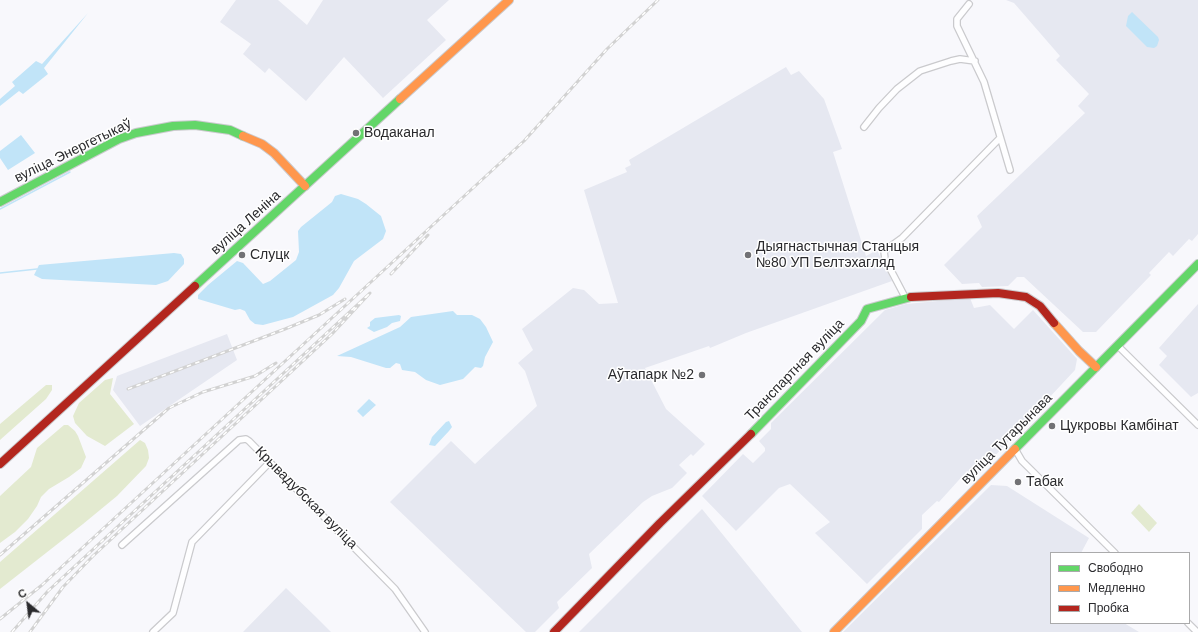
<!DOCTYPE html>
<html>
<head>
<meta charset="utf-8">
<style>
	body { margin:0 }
	#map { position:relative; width:1198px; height:632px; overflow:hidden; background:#f8f8fc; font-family:Helvetica,sans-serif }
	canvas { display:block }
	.legend { position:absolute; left:1050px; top:552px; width:140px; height:72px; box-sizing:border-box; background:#fff; border:1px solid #aaaaab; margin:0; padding:5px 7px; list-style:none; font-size:12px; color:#2a2a2d }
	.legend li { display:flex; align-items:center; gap:8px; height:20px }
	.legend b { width:20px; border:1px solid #aaaaab }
	.north { position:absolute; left:8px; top:584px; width:40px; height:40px; -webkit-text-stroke:3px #fff; paint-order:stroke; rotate:331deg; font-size:11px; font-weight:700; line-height:16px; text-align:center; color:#2a2a2d }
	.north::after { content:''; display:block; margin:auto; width:14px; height:18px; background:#2a2a2d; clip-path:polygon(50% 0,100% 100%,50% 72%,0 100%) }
</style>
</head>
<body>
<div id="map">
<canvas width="1198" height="632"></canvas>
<ul class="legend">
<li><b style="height:5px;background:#63d668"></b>Свободно</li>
<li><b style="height:5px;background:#ff974d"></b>Медленно</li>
<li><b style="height:5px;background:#b3261e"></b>Пробка</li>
</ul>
<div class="north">С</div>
</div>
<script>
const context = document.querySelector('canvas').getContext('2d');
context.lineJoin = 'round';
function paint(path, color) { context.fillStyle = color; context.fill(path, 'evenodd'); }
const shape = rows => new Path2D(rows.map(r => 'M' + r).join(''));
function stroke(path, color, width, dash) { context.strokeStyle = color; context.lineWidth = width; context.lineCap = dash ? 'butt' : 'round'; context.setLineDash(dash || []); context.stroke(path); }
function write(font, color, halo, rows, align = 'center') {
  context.font = font + ' Helvetica,sans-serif'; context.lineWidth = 3; context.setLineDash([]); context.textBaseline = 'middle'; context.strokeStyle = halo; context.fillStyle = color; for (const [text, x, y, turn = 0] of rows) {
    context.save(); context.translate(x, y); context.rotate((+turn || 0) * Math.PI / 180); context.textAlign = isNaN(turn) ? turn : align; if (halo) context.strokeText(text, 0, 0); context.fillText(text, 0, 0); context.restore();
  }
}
paint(shape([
	[236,0,278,0,307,25,323,0,449,0,427,20,446,40,383,98,344,57,306,101,269,68,265,73,243,54,251,44,220,22],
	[1006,0,1198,0,1198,234,1192,241,1189,239,1173,256,1169,252,1149,273,1151,275,1096,332,1083,332,1024,277,1017,277,1008,286,982,287,979,283,962,284,944,265,982,227,977,216,1085,113,1078,106,1089,94,1056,60,1060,56,1014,3],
	[786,67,791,75,799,71,824,99,842,149,833,152,866,256,877,250,892,281,746,333,710,348,709,346,645,368,666,409,705,444,693,456,691,454,679,465,687,473,672,488,652,496,643,502,589,554,592,568,557,602,559,608,535,632,526,632,390,502,451,441,475,464,537,406,525,371,518,363,533,350,522,329,573,288,584,290,599,304,618,303,584,190,627,172,625,168,631,165,629,160],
	[970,298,974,308,990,305,1014,329,1033,310,1077,359,1075,370,978,474,967,471,939,502,937,501,922,515,922,529,867,584,815,533,830,522,790,484,779,488,736,531,702,496,743,454,753,463,765,451,765,448,759,441,771,429,771,423,885,310,906,304],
	[1198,304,1198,393,1191,397,1159,365,1167,356,1159,348],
	[227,334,237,360,140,426,113,390,117,376],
	[991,485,1007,486,1089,538,1081,553,1051,553,1051,623,1124,623,1139,632,843,632],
	[702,509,802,632,579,632],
	[286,588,315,616,331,632,243,632]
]), '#e6e8f1');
paint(shape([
	[113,378,110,394,134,424,105,446,87,436,75,423,73,416,79,403,105,380],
	[46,385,52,385,52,390,46,399,0,440,0,424],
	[64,425,68,425,75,431,78,436,86,457,81,468,69,477,49,489,41,497,37,506,28,519,15,532,0,543,0,496,31,467,37,448],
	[140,440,145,443,148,450,149,458,146,466,117,496,83,524,0,589,0,562],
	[1139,504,1157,523,1149,532,1131,513]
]), '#e3ead0');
paint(shape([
	[1132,12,1158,37,1159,40,1157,46,1154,48,1147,47,1126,26,1128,16],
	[88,13,44,68,48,74,23,94,19,91,0,106,0,99,15,86,12,82,36,61,42,64],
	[21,135,35,153,8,170,0,158,0,151],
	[341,194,358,199,366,204,381,216,386,231,383,239,354,261,339,288,333,295,293,317,263,325,255,324,250,320,245,311,240,309,235,310,198,299,198,295,208,285,237,261,243,263,263,284,270,281,296,260,299,252,298,231,301,227,332,202,335,196],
	[174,253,181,254,184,259,184,264,168,281,156,285,42,279,34,275,39,265],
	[453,311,457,315,472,315,480,319,486,327,493,342,485,357,483,366,481,368,475,367,463,379,440,385,426,380,415,372,402,370,400,364,396,363,390,368,386,368,351,357,337,356,400,327,411,317],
	[399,315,401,316,400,321,392,323,387,327,374,332,367,328,370,326,370,322,375,318],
	[369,399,376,405,363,417,357,411],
	[449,421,452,427,449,431,435,446,429,445,432,437,446,422]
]), '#c1e4f8');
stroke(shape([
	[0,209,70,172],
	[0,273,37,269]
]), '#c1e4f8', 1.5);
const street = shape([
	[969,4,957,19,957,26,984,82,1010,170],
	[864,127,879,108,897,89,920,71,951,61,960,59,975,61],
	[905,297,885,259,884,251,902,238,1000,138],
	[1118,346,1198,425],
	[1015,449,1022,461,1115,553],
	[122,545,239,440,246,439,249,441,395,589,425,632],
	[1188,623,1197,632],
	[153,632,173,613,192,542,270,462]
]);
const fast = shape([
	[0,202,119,139,136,133,173,126,195,125,230,130,243,136],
	[195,286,400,99],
	[751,434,861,321,867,309,911,297],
	[1015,449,1198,264]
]);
const slow = shape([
	[400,99,509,0],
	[243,136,262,144,274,153,305,186],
	[1054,323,1079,351,1096,367],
	[834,632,1015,449]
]);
const jam = shape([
	[911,297,998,293,1026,297,1040,306,1054,323],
	[0,464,195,286],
	[554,632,660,523,751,434]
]);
stroke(street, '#cacacd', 8);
stroke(fast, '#cacacd', 10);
stroke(slow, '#cacacd', 10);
stroke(jam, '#cacacd', 10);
stroke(street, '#fefeff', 5.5);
stroke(fast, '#63d668', 8);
stroke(slow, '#ff974d', 8);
stroke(jam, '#b3261e', 8);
const rail = shape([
	[391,274,428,235],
	[128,389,285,329,319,315,345,299],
	[0,555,169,408,203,392,255,376,276,363],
	[0,619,42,585,524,141,607,49,658,0],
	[12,632,48,591,370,293,332,334,93,556,63,587,30,632]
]);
stroke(rail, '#d2d2d2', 3);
stroke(rail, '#fff', 1.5, [4.5]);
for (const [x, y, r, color] of [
	[356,133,4,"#727275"],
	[242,255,4,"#727275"],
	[748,255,4,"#727275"],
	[702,375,4,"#727275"],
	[1052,426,4,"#727275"],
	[1018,482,4,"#727275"]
]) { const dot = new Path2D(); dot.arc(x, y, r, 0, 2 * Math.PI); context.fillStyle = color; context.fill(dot); stroke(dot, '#fff', 1.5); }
write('14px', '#2a2a2d', '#fff', [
	["Водаканал",364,133],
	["Дыягнастычная Станцыя",756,247],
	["№80 УП Белтэхагляд",756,263],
	["Слуцк",250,255],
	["Аўтапарк №2",694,375,"right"],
	["Цукровы Камбінат",1060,426],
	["Табак",1026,482]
], 'left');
write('14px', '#2a2a2d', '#fff', [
	["вуліца Энергетыкаў",73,151,-26],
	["вуліца Леніна",246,223,-42],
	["Транспартная вуліца",795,370,-46],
	["вуліца Тутарынава",1007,439,-45],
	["Крывадубская вуліца",306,498,45]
]);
</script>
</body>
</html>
